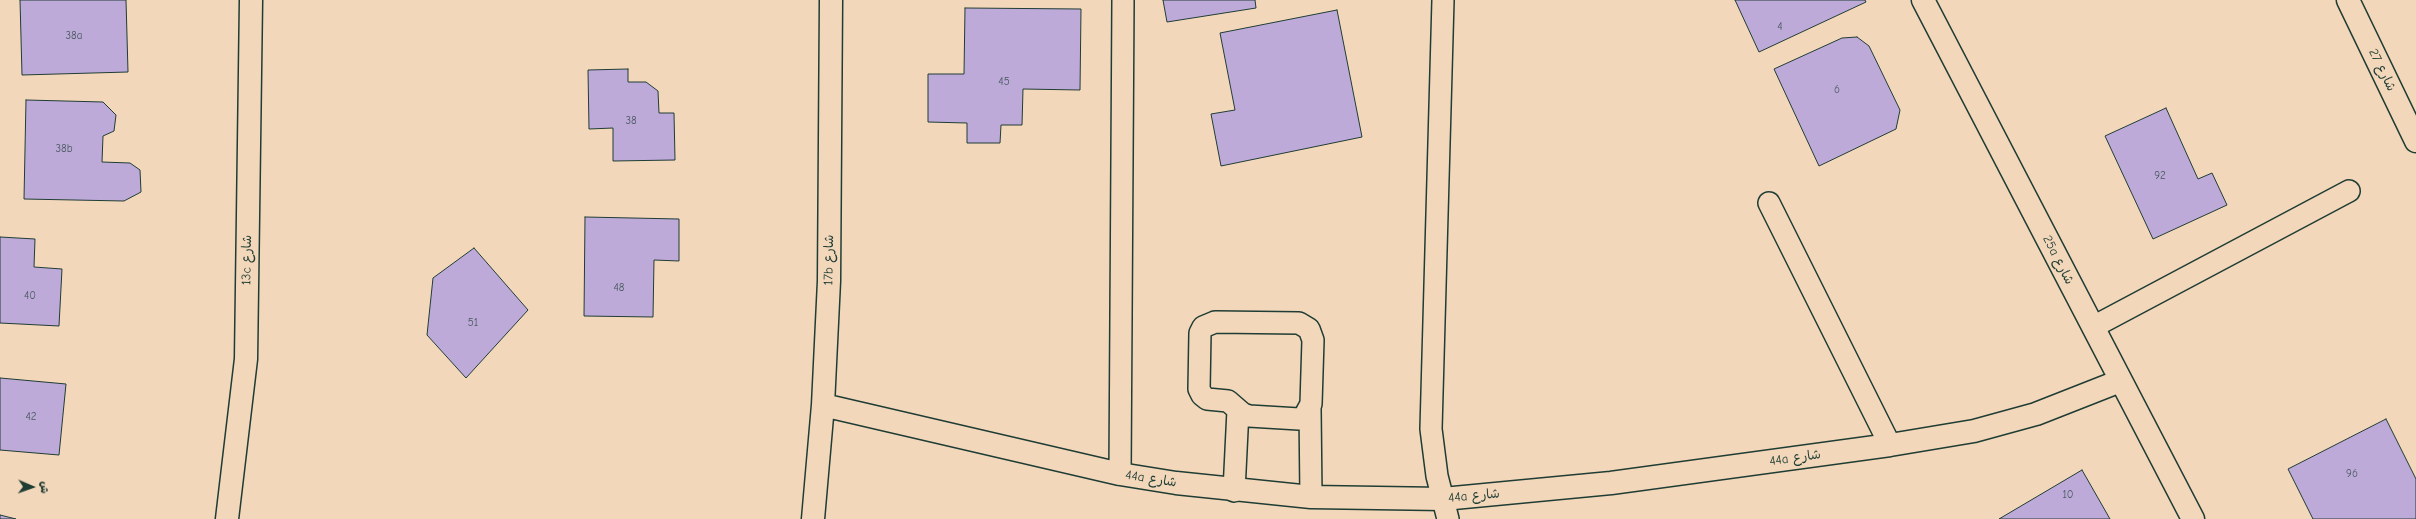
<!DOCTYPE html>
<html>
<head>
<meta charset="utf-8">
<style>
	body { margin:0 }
	#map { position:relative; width:2416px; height:519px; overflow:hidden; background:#f3d7ba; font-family:"Comic Neue","Playpen Sans Arabic",sans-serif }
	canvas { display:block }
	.north { position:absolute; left:12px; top:467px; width:40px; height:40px; -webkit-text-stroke:3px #f3d7ba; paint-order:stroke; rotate:92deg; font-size:11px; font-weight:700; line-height:16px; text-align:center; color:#1f3d34 }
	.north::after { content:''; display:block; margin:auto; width:14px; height:18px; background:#1f3d34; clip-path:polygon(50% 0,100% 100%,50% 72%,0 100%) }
</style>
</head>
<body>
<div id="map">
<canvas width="2416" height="519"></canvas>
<div class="north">ش</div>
</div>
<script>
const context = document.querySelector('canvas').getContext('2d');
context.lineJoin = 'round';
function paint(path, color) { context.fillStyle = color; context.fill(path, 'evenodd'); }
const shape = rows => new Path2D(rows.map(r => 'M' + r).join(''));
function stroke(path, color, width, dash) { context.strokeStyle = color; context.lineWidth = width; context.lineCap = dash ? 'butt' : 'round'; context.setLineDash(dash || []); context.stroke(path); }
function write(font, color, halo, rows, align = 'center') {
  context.font = font + ' "Comic Neue","Playpen Sans Arabic",sans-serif'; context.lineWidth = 3; context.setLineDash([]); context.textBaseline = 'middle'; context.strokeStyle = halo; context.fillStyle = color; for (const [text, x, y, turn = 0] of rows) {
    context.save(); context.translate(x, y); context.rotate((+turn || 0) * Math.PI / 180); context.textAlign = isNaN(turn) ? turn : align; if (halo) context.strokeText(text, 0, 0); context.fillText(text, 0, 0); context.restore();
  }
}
const building = shape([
	[20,0,126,0,128,72,22,75,20,0],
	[1163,0,1255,0,1256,8,1167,22,1163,0],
	[1735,0,1865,0,1866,2,1759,52,1735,0],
	[965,8,1081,9,1080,90,1023,89,1022,125,1001,125,1000,143,967,143,967,123,928,122,928,74,964,74,965,8],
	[1337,10,1362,137,1221,166,1211,114,1235,110,1220,33,1337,10],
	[1857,37,1869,46,1900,110,1896,129,1819,166,1774,69,1842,38,1857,37],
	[628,69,628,82,646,82,658,91,659,113,674,113,675,160,613,161,613,128,589,129,588,70,628,69],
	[26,100,103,102,116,115,114,131,103,136,102,162,130,163,140,170,141,192,124,201,24,199,26,100],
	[2166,108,2198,179,2212,173,2227,205,2153,239,2105,136,2166,108],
	[585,217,679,219,679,261,654,260,653,317,584,316,585,217],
	[0,237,35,239,34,267,62,269,59,326,0,323,0,237],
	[474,248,528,310,466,378,427,335,433,278,474,248],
	[0,378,66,384,59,455,0,450,0,378],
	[2386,419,2416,479,2416,519,2313,519,2288,469,2386,419],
	[2082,470,2110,519,1999,519,2082,470],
	[0,515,16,519,0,519,0,515]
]);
paint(building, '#beaad9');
stroke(building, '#1f3d34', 1);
const lane = shape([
	[1443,0,1431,429,1437,476,1448,519],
	[1769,203,1890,445],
	[1215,322,1299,323,1309,329,1313,340,1311,404,1304,417,1299,419,1249,416,1243,414,1228,401,1207,399,1202,395,1199,389,1200,333,1203,327,1215,322],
	[2093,327,2349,191],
	[1310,408,1311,497],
	[1120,474,1123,0],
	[1234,491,1238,410]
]);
const street = shape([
	[1923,0,2193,519],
	[823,405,1120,474,1176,483,1311,497,1443,499,1611,483,1890,445,1974,431,2036,414,2120,381],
	[227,519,246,359,251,0],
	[813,519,823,405,829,281,831,0]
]);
const secondary = shape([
	[2348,0,2416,141]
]);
stroke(lane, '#1f3d34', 24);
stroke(street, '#1f3d34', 25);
stroke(secondary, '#1f3d34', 25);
stroke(lane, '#f3d7ba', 21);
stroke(street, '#f3d7ba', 22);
stroke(secondary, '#f3d7ba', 22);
write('11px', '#47585d', null, [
	["4",1780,27],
	["38a",74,36],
	["45",1004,82],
	["6",1837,90],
	["38",631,121],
	["38b",64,149],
	["92",2160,176],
	["48",619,288],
	["40",30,296],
	["51",473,323],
	["42",31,417],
	["96",2352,474],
	["10",2068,495]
]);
write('13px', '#1f3d34', '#f3d7ba', [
	["شارع 27",2382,70,64],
	["13c شارع",247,260,-89],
	["17b شارع",829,260,-89],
	["25a شارع",2058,260,63],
	["44a شارع",1795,458,-8],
	["44a شارع",1151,479,9],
	["44a شارع",1474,496,-5]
]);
</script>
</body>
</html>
